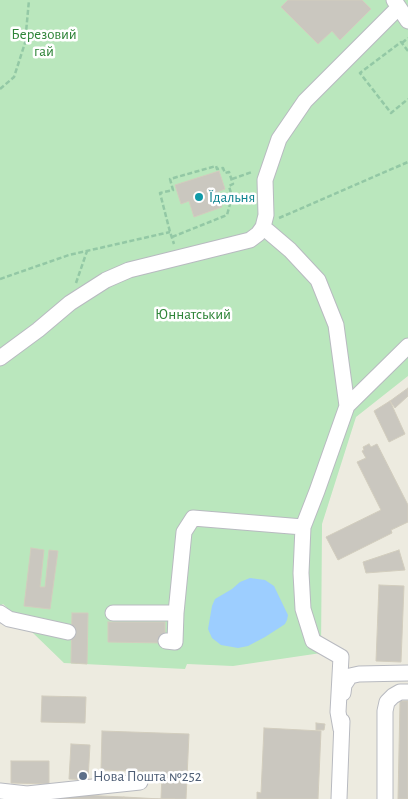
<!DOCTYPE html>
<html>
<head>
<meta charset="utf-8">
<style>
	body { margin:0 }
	canvas { display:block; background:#edebe0 }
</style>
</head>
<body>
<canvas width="408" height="799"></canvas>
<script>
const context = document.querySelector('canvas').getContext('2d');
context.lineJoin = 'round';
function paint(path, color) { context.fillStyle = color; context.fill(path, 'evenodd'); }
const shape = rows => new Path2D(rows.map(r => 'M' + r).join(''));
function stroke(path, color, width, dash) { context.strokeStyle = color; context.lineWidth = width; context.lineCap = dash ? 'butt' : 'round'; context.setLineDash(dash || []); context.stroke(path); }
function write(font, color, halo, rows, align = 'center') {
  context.font = font + ' "Alegreya Sans",sans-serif'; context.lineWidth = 5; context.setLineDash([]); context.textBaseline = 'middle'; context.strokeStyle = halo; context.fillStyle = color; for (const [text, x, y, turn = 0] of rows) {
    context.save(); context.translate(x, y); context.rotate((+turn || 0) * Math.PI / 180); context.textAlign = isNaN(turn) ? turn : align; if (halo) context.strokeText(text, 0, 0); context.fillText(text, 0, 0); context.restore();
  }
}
paint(shape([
	[0,0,408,0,408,376,356,417,322,524,321,653,233,666,187,664,185,669,64,663,3,604,0,606]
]), '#bae7bd');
paint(shape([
	[250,578,265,580,274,586,286,611,288,615,287,620,285,624,279,628,265,637,248,646,238,648,221,645,212,638,208,629,212,606,215,599,232,589,240,582]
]), '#9dceff');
const building = shape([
	[288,0,362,0,371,9,340,40,332,31,318,44,281,7,288,0],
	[219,171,225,189,217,192,222,207,194,217,189,201,181,204,175,185,219,171],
	[408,388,408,396,395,408,390,401,408,388],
	[390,401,405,434,389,442,374,411,390,401],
	[369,444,371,447,377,444,408,505,408,522,391,530,392,533,338,560,326,537,381,510,357,462,366,458,362,451,364,450,363,447,369,444],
	[31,548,44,550,40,587,45,587,49,550,58,551,50,609,24,606,31,548],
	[399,550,405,570,366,573,363,562,399,550],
	[379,585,404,586,401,662,376,661,379,585],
	[72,613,88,613,87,664,71,663,72,613],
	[108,622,165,622,165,643,108,642,108,622],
	[42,696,86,697,85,723,41,722,42,696],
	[400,701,408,701,408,799,398,799,400,701],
	[316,723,325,724,324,730,316,730,316,723],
	[264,728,321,731,318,799,257,799,257,792,261,793,264,728],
	[102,731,189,734,186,799,161,799,162,772,101,770,102,731],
	[71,744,90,745,88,780,69,779,71,744],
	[11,761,49,761,49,784,11,783,11,761],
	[58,794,124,797,124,799,57,799,58,794],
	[124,797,161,799,175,799,124,799,124,797]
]);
paint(building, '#cac7bf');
stroke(building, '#d2cdbe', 1);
const minor = shape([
	[394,0,408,21],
	[263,227,290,250,318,280,336,325,347,406],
	[0,358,38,330,70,303,106,280,129,270,250,240,258,234,263,227,266,215,265,180,279,139,305,101,398,8],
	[0,613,9,619,68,632],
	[113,613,176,613,184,532,193,518,303,527],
	[166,641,175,642,176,613],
	[343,693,344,685,350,676,359,674,408,673],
	[341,729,338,712,341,657,313,641,303,609,301,573,303,527,317,491,347,406,408,346],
	[0,791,27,794],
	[25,799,27,794,140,782],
	[339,799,342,721],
	[385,799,385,711,387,702,393,696,400,692,408,692]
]);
stroke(minor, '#b8bac0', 17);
stroke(shape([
	[402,43,408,38],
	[408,51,401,42,360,73,391,113,408,99],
	[0,89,14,77,25,43,29,0],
	[232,179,252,172],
	[279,218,408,162],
	[172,237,227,215,232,197,229,186,233,184,229,172,225,173,223,168,217,169,216,166,170,179,173,190,160,193,170,232,174,244],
	[0,279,69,255,170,232],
	[76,283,87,251]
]), '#93c8a5', 2.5, [5, 2.5]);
stroke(minor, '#fff', 15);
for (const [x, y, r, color] of [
	[199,197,5,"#0f9aa8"],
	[83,776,5,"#5c6f8a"]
]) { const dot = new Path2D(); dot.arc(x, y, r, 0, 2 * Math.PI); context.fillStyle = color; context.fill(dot); stroke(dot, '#fff', 2); }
write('15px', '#2e8438', '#fff', [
	["Березовий",44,34],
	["гай",44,51],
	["Юннатський",193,314]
]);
write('15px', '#0d838f', '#fff', [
	["Їдальня",209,197]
], 'left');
write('15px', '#4e5e75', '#fff', [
	["Нова Пошта №252",93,776]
], 'left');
</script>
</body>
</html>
